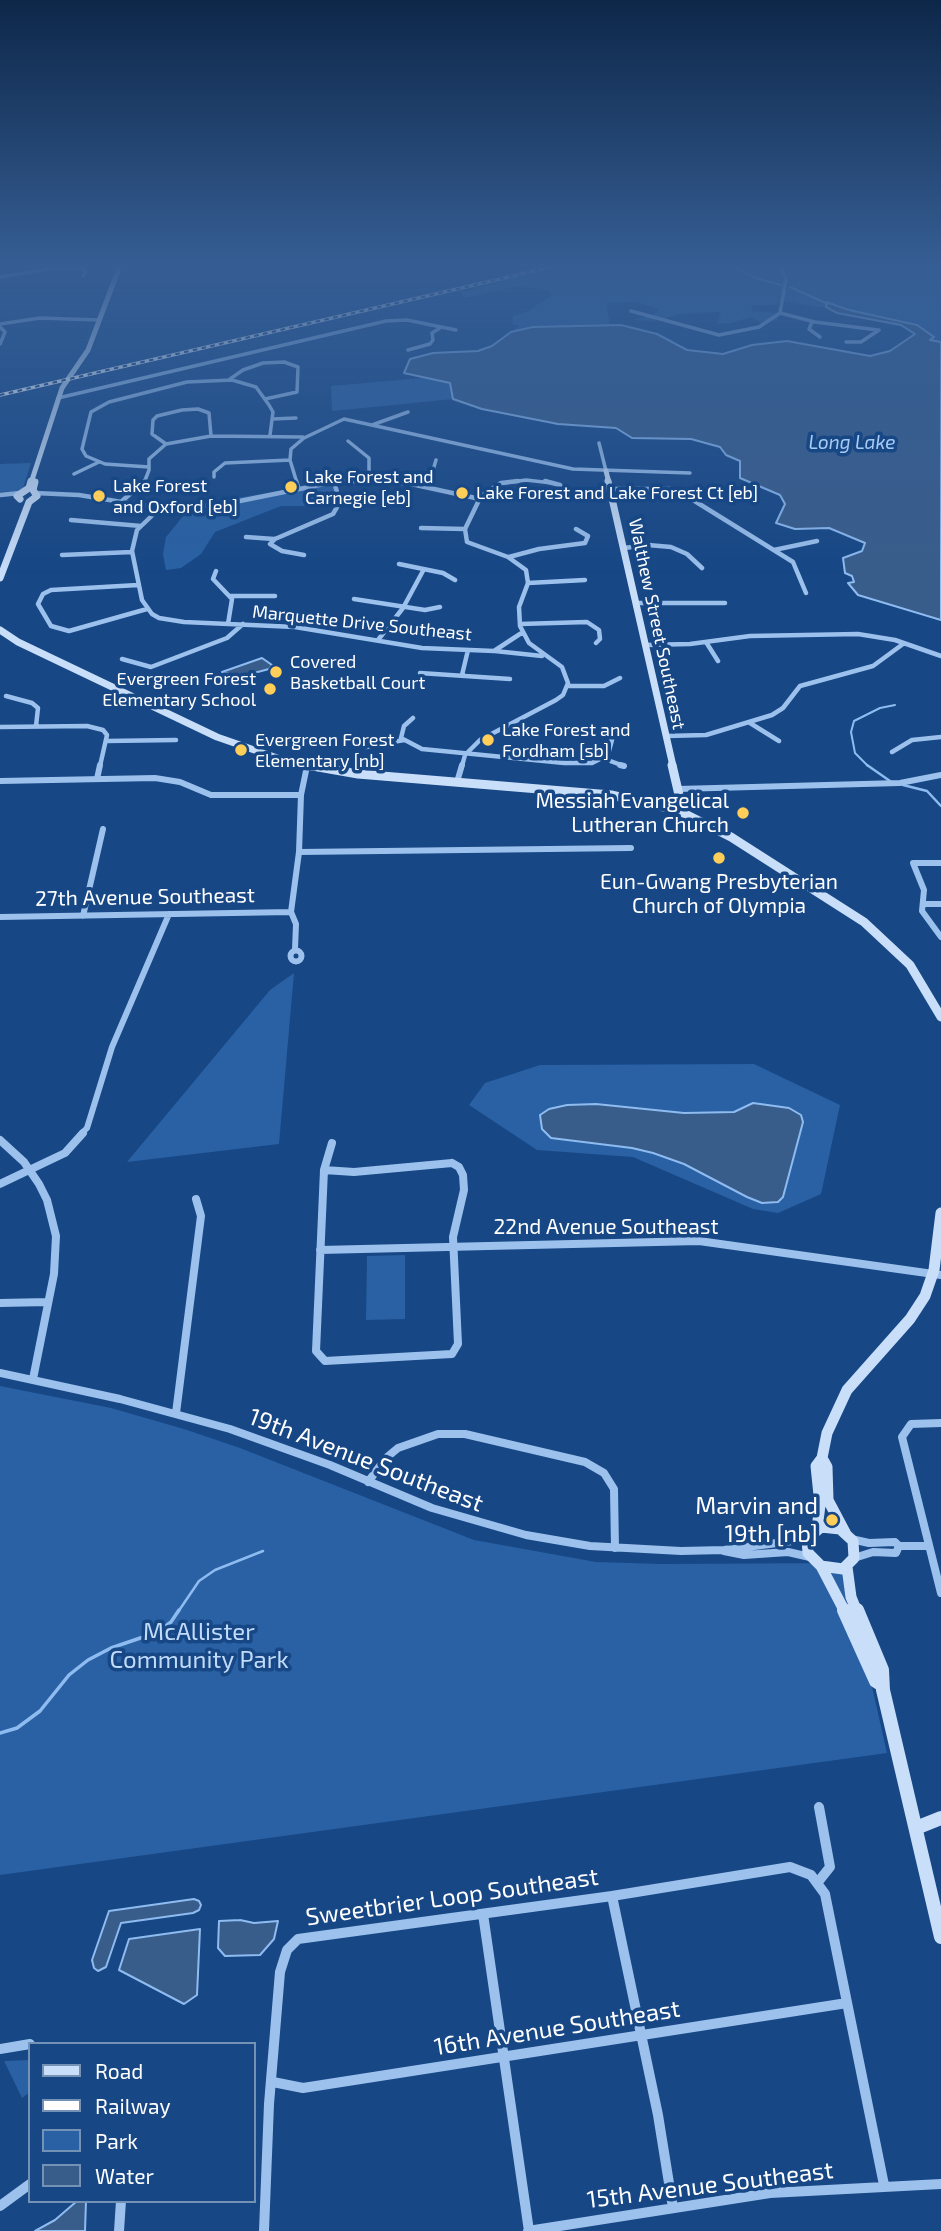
<!DOCTYPE html>
<html>
<head>
<meta charset="utf-8">
<style>
	body { margin:0 }
	#map { position:relative; width:941px; height:2231px; overflow:hidden; background:#174785; font-family:"Exo 2",sans-serif }
	canvas { display:block }
	.legend { position:absolute; left:28px; top:2042px; width:228px; height:161px; box-sizing:border-box; background:#174785; border:2px solid #7491b6; margin:0; padding:9px 12px; list-style:none; font-size:21px; color:#fff }
	.legend li { display:flex; align-items:center; gap:14px; height:35px }
	.legend b { width:35px; border:2px solid #7491b6 }
</style>
</head>
<body>
<div id="map">
<canvas width="941" height="2231"></canvas>
<ul class="legend">
<li><b style="height:9px;background:#c8def9"></b>Road</li>
<li><b style="height:9px;background:#fff"></b>Railway</li>
<li><b style="height:19px;background:#2961a4"></b>Park</li>
<li><b style="height:19px;background:#395d8b"></b>Water</li>
</ul>
</div>
<script>
const context = document.querySelector('canvas').getContext('2d');
context.lineJoin = 'round';
function paint(path, color) { context.fillStyle = color; context.fill(path, 'evenodd'); }
const shape = rows => new Path2D(rows.map(r => 'M' + r).join(''));
function stroke(path, color, width, dash) { context.strokeStyle = color; context.lineWidth = width; context.lineCap = dash ? 'butt' : 'round'; context.setLineDash(dash || []); context.stroke(path); }
function write(font, color, halo, rows, align = 'center') {
  context.font = font + ' "Exo 2",sans-serif'; context.lineWidth = 7; context.setLineDash([]); context.textBaseline = 'middle'; context.strokeStyle = halo; context.fillStyle = color; for (const [text, x, y, turn = 0] of rows) {
    context.save(); context.translate(x, y); context.rotate((+turn || 0) * Math.PI / 180); context.textAlign = isNaN(turn) ? turn : align; if (halo) context.strokeText(text, 0, 0); context.fillText(text, 0, 0); context.restore();
  }
}
paint(shape([
	[580,263,941,263,941,342,929,340,925,330,905,321,849,310,838,305,824,304,830,309,780,301,777,305,751,305,752,311,778,313,777,320,763,324,750,317,732,323,717,324,721,314,718,312,680,314,654,321,632,320,653,315,659,309,636,302,606,303,610,325,533,327,511,332,519,326,512,324,513,316,527,312,551,296,549,290,518,286,465,298,460,292],
	[422,378,450,383,453,399,332,411,331,386],
	[31,463,22,491,0,492,0,464],
	[334,482,339,506,281,506,215,532,201,554,181,568,166,570,163,554,166,537,184,515,182,507],
	[294,973,279,1144,127,1162,270,990],
	[754,1064,840,1105,821,1194,778,1213,753,1209,633,1157,537,1150,469,1105,485,1083,540,1065],
	[405,1255,405,1319,366,1320,367,1256],
	[0,1386,111,1408,184,1429,240,1448,474,1540,596,1562,661,1564,844,1563,887,1753,0,1875],
	[30,2060,30,2092,22,2098,4,2061]
]), '#2961a4');
const water = shape([
	[826,302,849,310,917,325,934,337,930,340,941,342,941,620,858,595,848,583,854,582,852,576,845,573,843,558,862,551,865,543,829,528,795,529,776,523,785,504,780,495,740,478,740,461,726,455,720,447,691,439,632,438,616,428,558,424,482,409,453,399,450,383,404,373,410,359,433,353,478,351,492,346,511,332,533,327,621,325,657,334,687,350,723,354,752,345,787,341,870,356,890,351,915,334,901,325,837,313,826,307,826,302],
	[262,658,272,665,269,669,239,677,222,672,262,658],
	[753,1103,789,1108,801,1115,803,1122,783,1197,778,1202,762,1203,747,1197,684,1164,653,1153,632,1148,551,1138,542,1129,540,1115,549,1109,567,1105,596,1104,684,1113,734,1112,753,1103],
	[194,1899,199,1901,201,1905,199,1910,193,1913,121,1923,106,1967,98,1971,94,1968,92,1960,109,1911,194,1899],
	[240,1920,254,1923,278,1921,274,1939,260,1955,225,1956,218,1948,219,1921,240,1920],
	[200,1929,197,1995,184,2004,119,1970,129,1939,200,1929],
	[77,2201,86,2201,85,2231,35,2231,55,2220,77,2201]
]);
paint(water, '#395d8b');
stroke(water, '#8ebbf0', 2);
stroke(shape([
	[727,263,756,278,781,285],
	[790,287,828,304],
	[868,766,855,753,851,732,854,721,880,708,895,705]
]), '#8ebbf0', 2);
stroke(shape([
	[867,765,890,781],
	[903,785,927,791,941,806],
	[178,1612,199,1581,215,1570,263,1551]
]), '#8ebbf0', 2.5);
stroke(shape([
	[0,1733,17,1728,40,1711,69,1675,88,1660,111,1648,158,1632,171,1622,179,1610]
]), '#8ebbf0', 3.5);
stroke(shape([
	[780,263,786,279,780,313],
	[0,277,56,268,83,269,86,272,83,276],
	[631,311,719,335,759,327,780,313],
	[780,313,815,322,878,330],
	[812,322,809,329,820,337],
	[0,324,40,318,99,320],
	[0,327,5,332,0,344],
	[846,342,861,342,879,330],
	[408,350,430,344,433,340,432,333,440,328],
	[230,379,243,370,263,363,284,362,298,367,297,392,265,399],
	[58,398,386,321,407,320,456,330],
	[272,419,296,418],
	[372,425,408,412],
	[348,441,369,458,369,480],
	[599,443,606,471],
	[166,444,152,434,153,420,157,416,182,410,198,409,209,413,211,436],
	[149,467,105,464,86,456,82,449,91,412,109,402,187,382,232,380,256,387,269,405,273,412,270,435],
	[74,474,99,462],
	[214,477,214,472,225,463,290,460],
	[144,483,149,470,149,459,166,444,211,436,303,437],
	[297,483,290,460,291,449,304,438,344,419,573,469,690,473],
	[331,483,374,480,399,483],
	[422,483,431,477,436,460],
	[504,483,526,480,552,483]
]), '#9cc1ed', 3.5);
stroke(shape([
	[296,481,298,487],
	[383,481,411,484,480,499],
	[545,481,560,485,566,493],
	[419,485,425,481],
	[611,489,670,489,693,500,793,562,806,593],
	[35,493,79,495,146,506,182,507,220,505,334,482,355,481],
	[0,495,20,493],
	[122,501,145,481],
	[161,507,137,530,132,551,142,600,152,614,159,618,184,622,295,627,422,648,494,651,523,632],
	[71,520,141,526],
	[421,528,465,529],
	[246,537,274,539],
	[275,539,333,514,340,502,334,482],
	[275,539,270,544,282,551,304,555],
	[624,548,648,545,671,547,687,554,702,568],
	[774,550,817,541],
	[62,555,132,552],
	[509,557,539,549,585,543,588,536,576,529],
	[399,564,443,573,455,580],
	[216,571,213,579,232,599,228,624],
	[528,583,585,580],
	[138,585,51,590,43,594,38,604,51,626,69,631,147,609],
	[230,596,275,596],
	[354,599,425,610,440,607],
	[636,603,725,603],
	[520,624,587,622,599,630,600,639,596,643],
	[378,640,403,608,424,569],
	[706,642,718,661],
	[645,645,690,644,750,636,858,634,895,640,941,656],
	[495,651,542,656],
	[122,659,151,667,227,638,243,624],
	[420,673,510,679],
	[462,675,468,650],
	[567,686,604,686,620,678],
	[6,696,32,703,38,708,36,726],
	[413,718,404,726,401,738,422,749,564,763,592,763,602,758,609,751,612,740,605,730],
	[750,723,779,741],
	[0,727,87,726,103,730,107,735,100,766],
	[666,736,706,735,772,715,783,708,800,686,873,666,903,644],
	[106,741,176,740],
	[366,747,404,740],
	[892,752,912,740,941,737],
	[602,758,624,766],
	[462,766,465,755,480,740,556,700,563,695,568,683,562,667,529,643,520,626,519,607,528,583,526,570,508,557,467,542,465,529,481,496,501,483,518,481]
]), '#9cc1ed', 4.5);
stroke(shape([
	[620,765,624,766],
	[97,779,100,765],
	[0,781,155,778,180,782,211,795,301,795],
	[457,782,462,765],
	[678,789,900,783,941,775],
	[299,852,631,848],
	[941,863,913,863,924,890,922,911,941,937],
	[923,904,941,904],
	[83,916,103,829],
	[0,917,291,912],
	[295,949,296,924,291,912,299,852,301,795,307,766],
	'290.5 956a5.5 5.5 0 1 1 11 0a5.5 5.5 0 1 1-11 0Z',
	[81,1134,87,1128,112,1047,169,914]
]), '#9cc1ed', 6);
stroke(shape([
	[0,1140,24,1162,39,1184,47,1200,56,1236,54,1274,33,1379],
	[452,1163,459,1167,463,1175,464,1190,453,1237,458,1344,452,1354,325,1361,316,1351,324,1170,354,1172,452,1163],
	[324,1170,332,1143],
	[0,1184,65,1153,83,1133],
	[320,1250,699,1241,941,1275],
	[0,1303,48,1302],
	[0,1373,120,1399,230,1429,330,1465,432,1508,526,1535,590,1546,681,1551,724,1550,807,1539],
	[176,1413,201,1216,196,1199],
	[941,1423,911,1424,902,1437,941,1593],
	[368,1482,386,1458,398,1448,438,1434,465,1434,585,1462,604,1473,614,1489,615,1548],
	[851,1539,869,1543,895,1542,899,1546,929,1546],
	[724,1551,744,1555,788,1552,810,1557],
	[854,1558,873,1552,896,1553,899,1546]
]), '#9cc1ed', 8);
stroke(shape([
	[818,1882,830,1867,819,1807],
	[612,1896,658,2115,673,2208],
	[483,1914,529,2231],
	[0,2049,30,2044],
	[273,2082,303,2088,847,2003],
	[0,2206,30,2184],
	[119,2231,121,2201],
	[264,2231,269,2104,280,1972,287,1950,298,1939,612,1896,790,1867,811,1875,825,1894,884,2185],
	[528,2231,770,2193,941,2184]
]), '#9cc1ed', 10);
stroke(shape([
	[606,471,609,483],
	[31,483,62,388,88,350,121,263]
]), '#c8def9', 5);
stroke(shape([
	[608,481,673,766],
	[20,499,17,496,29,488,31,481],
	[0,578,29,502,37,496,33,490,35,482],
	[0,630,18,642,217,737,283,760,317,766]
]), '#c8def9', 7);
stroke(shape([
	[307,765,358,774,611,795,677,810,731,837,864,922,910,965,941,1017],
	[672,765,683,812]
]), '#c8def9', 9);
stroke(shape([
	[821,1527,840,1529,853,1541,854,1558,843,1569,821,1566,808,1553,807,1539,821,1527],
	[817,1529,820,1505,816,1466,822,1458],
	[846,1534,828,1500,827,1467,822,1458,827,1433,847,1390,910,1319,925,1296,934,1270,941,1213],
	[821,1566,845,1612],
	[847,1567,851,1597,857,1612]
]), '#c8def9', 11);
stroke(shape([
	[844,1610,876,1681,882,1685],
	[857,1610,882,1670,883,1690,941,1937],
	[916,1828,941,1818]
]), '#c8def9', 14);
const rail = shape([
	[0,395,569,263]
]);
stroke(rail, '#fff', 3.5);
stroke(rail, '#174785', 2, [4.5]);
const sky = context.createLinearGradient(0, 0, 0, 576);
sky.addColorStop(0, '#0d2749');
sky.addColorStop(0.46, '#365e94');
sky.addColorStop(1, '#365e9400');
context.fillStyle = sky;
context.fillRect(0, 0, 941, 576);
for (const [x, y, r, color] of [
	[291,487,7,"#ffce58"],
	[462,493,7,"#ffce58"],
	[99,496,7,"#ffce58"],
	[276,672,7,"#ffce58"],
	[270,689,7,"#ffce58"],
	[488,740,7,"#ffce58"],
	[241,750,7,"#ffce58"],
	[743,813,7,"#ffce58"],
	[719,858,7,"#ffce58"],
	[832,1520,7,"#ffce58"]
]) { const dot = new Path2D(); dot.arc(x, y, r, 0, 2 * Math.PI); context.fillStyle = color; context.fill(dot); stroke(dot, '#174785', 2.5); }
write('18px', '#fff', '#174785', [
	["Lake Forest and",305,477],
	["Carnegie [eb]",305,498],
	["Lake Forest",113,486],
	["and Oxford [eb]",113,507],
	["Lake Forest and Lake Forest Ct [eb]",476,493],
	["Covered",290,662],
	["Basketball Court",290,683],
	["Evergreen Forest",256,679,"right"],
	["Elementary School",256,700,"right"],
	["Lake Forest and",502,730],
	["Fordham [sb]",502,751],
	["Evergreen Forest",255,740],
	["Elementary [nb]",255,761]
], 'left');
write('18px', '#fff', '#174785', [
	["Marquette Drive Southeast",362,623,6],
	["Walthew Street Southeast",657,624,78]
]);
write('italic 19px', '#a7cbf5', '#174785', [
	["Long Lake",852,443]
]);
write('21px', '#fff', '#174785', [
	["Messiah Evangelical",729,801],
	["Lutheran Church",729,825],
	["Eun-Gwang Presbyterian",719,882,"center"],
	["Church of Olympia",719,906,"center"]
], 'right');
write('21px', '#fff', '#174785', [
	["27th Avenue Southeast",145,897,-1],
	["22nd Avenue Southeast",606,1227]
]);
write('24px', '#fff', '#174785', [
	["19th Avenue Southeast",366,1460,21],
	["Sweetbrier Loop Southeast",452,1897,-8],
	["16th Avenue Southeast",557,2028,-9],
	["15th Avenue Southeast",710,2185,-7]
]);
write('24px', '#fff', '#174785', [
	["Marvin and",818,1506],
	["19th [nb]",818,1534]
], 'right');
write('24px', '#c1dbfa', '#174785', [
	["McAllister",199,1632],
	["Community Park",199,1660]
]);
</script>
</body>
</html>
